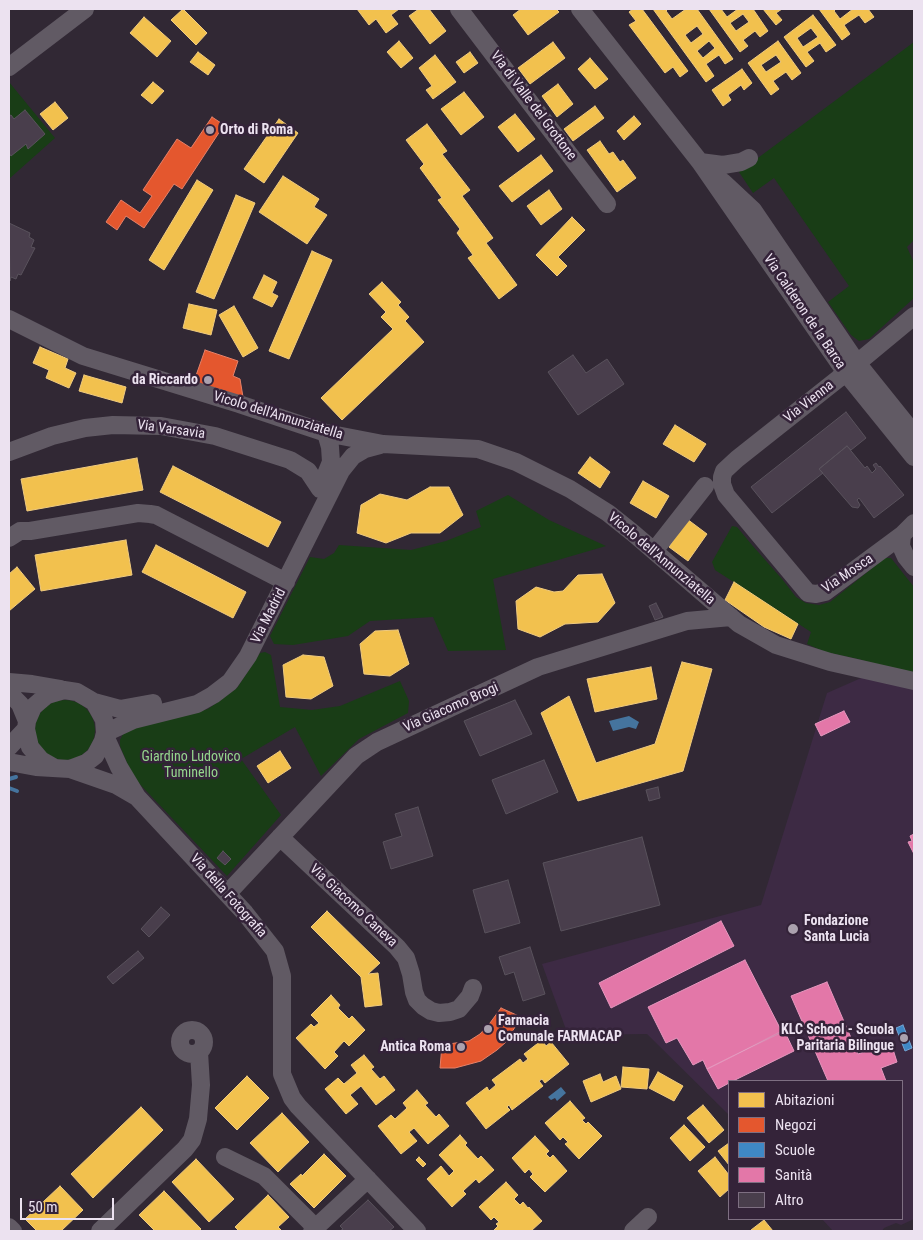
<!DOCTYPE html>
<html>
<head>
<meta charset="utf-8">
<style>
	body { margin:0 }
	#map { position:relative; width:923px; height:1240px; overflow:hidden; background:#312834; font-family:"Roboto Condensed",sans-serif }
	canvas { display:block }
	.frame { position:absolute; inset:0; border:10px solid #ece2f0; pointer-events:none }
	.legend { position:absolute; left:728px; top:1080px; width:175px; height:140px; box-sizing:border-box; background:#342339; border:1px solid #7e6f82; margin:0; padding:6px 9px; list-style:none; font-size:15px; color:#ece2f0 }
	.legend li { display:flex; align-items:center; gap:10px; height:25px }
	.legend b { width:25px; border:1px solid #7e6f82 }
	.scale { position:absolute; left:20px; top:1198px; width:94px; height:22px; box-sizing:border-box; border:2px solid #ece2f0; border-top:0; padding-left:6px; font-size:15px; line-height:18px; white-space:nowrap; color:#ece2f0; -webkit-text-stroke:4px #342339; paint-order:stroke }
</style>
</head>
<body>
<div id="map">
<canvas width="923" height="1240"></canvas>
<div class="frame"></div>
<ul class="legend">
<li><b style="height:14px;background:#f2c14e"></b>Abitazioni</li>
<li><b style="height:14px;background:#e4572e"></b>Negozi</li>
<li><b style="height:14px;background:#3f88c5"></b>Scuole</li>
<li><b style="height:14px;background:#e377a8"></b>Sanità</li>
<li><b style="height:14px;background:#493e4c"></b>Altro</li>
</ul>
<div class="scale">50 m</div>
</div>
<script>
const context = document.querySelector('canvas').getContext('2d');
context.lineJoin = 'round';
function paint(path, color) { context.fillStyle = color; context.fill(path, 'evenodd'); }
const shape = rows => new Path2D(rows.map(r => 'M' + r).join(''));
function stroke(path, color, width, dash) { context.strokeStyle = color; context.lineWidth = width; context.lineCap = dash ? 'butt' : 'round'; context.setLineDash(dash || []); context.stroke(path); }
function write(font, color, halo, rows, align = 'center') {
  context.font = font + ' "Roboto Condensed",sans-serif'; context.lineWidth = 5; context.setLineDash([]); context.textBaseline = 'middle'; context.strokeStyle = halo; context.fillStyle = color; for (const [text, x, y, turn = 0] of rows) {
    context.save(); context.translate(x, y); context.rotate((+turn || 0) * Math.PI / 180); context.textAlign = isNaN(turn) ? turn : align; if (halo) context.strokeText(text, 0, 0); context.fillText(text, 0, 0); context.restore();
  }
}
paint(shape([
	[868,675,914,684,914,1219,901,1225,896,1223,884,1228,882,1231,833,1231,822,1219,902,1219,902,1081,729,1081,729,1115,647,1034,568,1035,542,964,761,905,827,693]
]), '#3d2a44');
paint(shape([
	[914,42,914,240,907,247,914,263,914,298,869,339,859,341,851,335,828,302,849,286,774,178,753,193,739,172],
	[9,82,55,138,9,179],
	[508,495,549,520,606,546,493,579,506,650,448,651,433,617,370,621,348,636,293,645,274,644,270,636,310,557,324,559,334,553,339,545,411,550,446,541,481,527,476,511],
	[732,526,737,527,752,545,782,579,796,597,806,603,819,605,830,602,885,558,891,558,914,587,914,673,893,669,858,659,825,652,807,644,811,632,715,570,712,562],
	[265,652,271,655,280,707,312,710,340,706,400,681,409,701,408,713,359,739,321,776,295,727,241,759,281,815,227,876,133,777,120,746,120,740,123,734,128,730,208,709,237,688,260,653],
	'35 730a30 30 0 1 1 60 0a30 30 0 1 1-60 0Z'
]), '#193d16');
paint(shape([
	[629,716,639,722,636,729,629,727,613,731,609,721],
	[561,1087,566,1093,557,1101,555,1098,551,1100,548,1097]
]), '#45749e');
const homes = shape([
	[183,9,207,33,196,45,171,20,183,9],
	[357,9,399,9,391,15,398,24,386,33,376,19,369,25,357,9],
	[419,9,429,9,446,31,430,44,409,16,419,9],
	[521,9,556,9,559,12,528,35,513,15,521,9],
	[633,9,642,9,688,71,680,77,673,67,665,73,629,25,636,21,629,12,633,9],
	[653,9,668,9,666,11,672,19,686,9,697,9,733,59,725,64,719,55,706,64,714,76,706,82,653,9],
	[697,26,703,34,691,43,685,35,697,26],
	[709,41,715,48,703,58,697,51,709,41],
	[709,9,721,9,727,17,738,9,753,9,768,31,760,37,755,31,743,40,748,46,740,52,709,9],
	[743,14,749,22,736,31,730,23,743,14],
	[763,9,782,9,776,13,782,20,776,25,763,9],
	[819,9,836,9,834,11,840,19,853,9,868,9,874,17,865,23,859,15,844,25,850,34,842,40,819,9],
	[813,15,836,45,826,52,820,43,807,52,814,61,806,67,784,37,813,15],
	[811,28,818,37,803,47,797,38,811,28],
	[144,17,171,41,157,57,130,33,144,17],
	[399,41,413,58,401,68,387,52,399,41],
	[778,41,801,73,792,80,786,72,773,81,779,89,771,95,748,63,778,41],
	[776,55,781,62,766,72,761,65,776,55],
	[553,42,565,58,530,84,518,68,553,42],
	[198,52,215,65,208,75,190,62,198,52],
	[470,52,478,63,464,73,456,62,470,52],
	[435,55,456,82,433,99,426,90,432,86,419,68,435,55],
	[590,58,608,79,595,89,578,69,590,58],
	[742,69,752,83,744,90,741,85,728,95,731,100,723,106,712,90,742,69],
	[153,82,164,91,152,104,141,95,153,82],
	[558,84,573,104,557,117,542,96,558,84],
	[464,92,484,117,461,135,441,109,464,92],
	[55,102,68,118,53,130,40,114,55,102],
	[595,106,604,118,573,141,564,129,595,106],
	[515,114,535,139,518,152,498,127,515,114],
	[634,116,641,124,624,140,617,131,634,116],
	[279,119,298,133,264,183,244,169,279,119],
	[427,124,447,151,442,154,470,190,462,196,493,238,486,243,517,285,499,299,468,258,473,255,457,233,460,229,438,200,442,198,420,168,424,164,406,140,427,124],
	[600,141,609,154,613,152,620,162,623,160,636,178,617,192,587,150,600,141],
	[541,155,553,171,512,202,499,186,541,155],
	[283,176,319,199,314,207,327,215,307,244,259,212,283,176],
	[197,180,213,190,164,270,149,260,197,180],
	[549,190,562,209,541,225,527,206,549,190],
	[236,195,255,203,214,299,196,292,236,195],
	[572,217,585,230,558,257,567,266,557,276,536,255,572,217],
	[312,251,332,260,289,359,269,351,312,251],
	[264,275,277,282,272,293,278,296,272,307,253,298,264,275],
	[382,282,401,302,398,305,409,317,405,321,424,342,342,420,321,398,393,329,381,317,386,312,369,294,382,282],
	[189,304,217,310,211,335,183,328,189,304],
	[234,306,258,348,243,357,219,315,234,306],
	[40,347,68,359,65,368,76,373,69,388,46,378,49,370,33,363,40,347],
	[84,375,126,387,122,403,79,391,84,375],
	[675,425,706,444,694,462,663,444,675,425],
	[590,457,610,472,600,488,578,473,590,457],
	[137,458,143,490,27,511,21,479,137,458],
	[173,466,281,522,268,547,160,492,173,466],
	[643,481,669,496,656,518,630,503,643,481],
	[430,487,449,487,463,515,440,533,411,533,386,543,357,533,361,505,380,494,407,500,430,487],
	[687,519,707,534,688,561,669,547,687,519],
	[126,540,132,575,41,591,35,555,126,540],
	[156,545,246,592,233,618,142,572,156,545],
	[17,567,35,589,9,611,9,574,17,567],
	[602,574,615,603,598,622,565,624,540,637,518,629,516,601,536,587,554,592,563,591,578,575,602,574],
	[734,582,798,624,791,639,764,627,725,600,734,582],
	[398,630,409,664,390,676,364,674,360,644,375,631,398,630],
	[303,655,324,657,333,686,311,699,286,697,283,665,303,655],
	[682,662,712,669,683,771,578,801,541,713,569,696,596,763,655,744,682,662],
	[651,667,657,699,595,712,587,679,651,667],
	[280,751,291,768,268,783,257,766,280,751],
	[327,911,380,963,368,974,378,973,382,1005,365,1007,361,977,311,927,327,911],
	[331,995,340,1005,338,1008,349,1019,352,1016,365,1030,349,1046,344,1041,334,1052,338,1056,325,1069,296,1038,311,1024,314,1027,319,1023,311,1015,331,995],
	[542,1040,546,1046,551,1042,569,1064,545,1083,542,1079,539,1081,543,1086,512,1110,509,1105,507,1107,510,1110,486,1129,466,1103,487,1087,489,1091,496,1085,492,1080,520,1059,523,1063,528,1059,524,1054,542,1040],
	[364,1055,374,1067,371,1069,380,1079,384,1076,395,1090,376,1105,361,1086,350,1095,358,1104,346,1114,325,1089,338,1078,344,1084,357,1073,351,1065,364,1055],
	[623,1067,649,1069,647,1089,621,1087,623,1067],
	[658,1072,683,1086,674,1101,649,1088,658,1072],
	[600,1074,603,1082,616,1076,621,1089,591,1102,583,1081,600,1074],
	[247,1076,269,1098,237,1130,215,1108,247,1076],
	[417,1090,428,1103,425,1105,436,1117,439,1114,449,1126,428,1144,414,1128,409,1132,417,1141,401,1154,378,1126,391,1115,395,1119,407,1108,403,1103,417,1090],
	[570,1101,585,1118,582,1120,586,1124,588,1122,602,1136,579,1159,565,1144,568,1142,563,1137,560,1140,545,1123,570,1101],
	[703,1105,724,1130,709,1143,687,1118,703,1105],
	[141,1107,163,1130,93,1198,71,1174,141,1107],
	[282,1113,309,1142,278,1172,250,1143,282,1113],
	[684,1125,705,1147,690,1161,670,1138,684,1125],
	[460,1135,467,1143,465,1145,478,1159,481,1156,494,1170,479,1183,476,1179,463,1191,466,1194,452,1207,427,1179,441,1166,449,1176,454,1171,439,1155,460,1135],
	[535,1136,549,1151,546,1154,550,1158,553,1155,567,1171,545,1192,530,1177,533,1174,529,1169,525,1173,512,1158,535,1136],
	[729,1143,729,1165,718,1151,729,1143],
	[324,1154,346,1176,314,1208,290,1184,301,1174,302,1176,324,1154],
	[419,1157,426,1164,423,1167,416,1160,419,1157],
	[715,1157,729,1175,729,1189,720,1197,698,1171,715,1157],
	[196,1159,234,1199,209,1222,172,1182,196,1159],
	[506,1182,518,1195,514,1199,520,1205,523,1202,528,1208,529,1207,542,1221,531,1231,493,1231,498,1226,496,1224,499,1222,494,1217,491,1220,479,1207,506,1182],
	[60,1186,83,1210,61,1231,37,1231,25,1219,60,1186],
	[164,1191,201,1229,199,1231,155,1231,139,1215,164,1191],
	[268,1195,289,1217,278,1227,281,1230,279,1231,239,1231,235,1227,268,1195],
	[764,1220,773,1231,752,1231,751,1230,764,1220]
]);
paint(homes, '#f2c14e');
stroke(homes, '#f0cb7f', 1);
const shops = shape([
	[212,117,224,125,182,189,174,184,144,228,126,216,117,230,106,222,121,200,140,213,152,196,143,190,177,139,191,148,212,117],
	[205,350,238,361,233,376,240,379,243,397,193,384,205,350],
	[501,1008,521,1017,506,1042,497,1050,481,1061,455,1068,440,1068,442,1045,469,1041,480,1034,490,1023,501,1008]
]);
paint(shops, '#e4572e');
stroke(shops, '#e68168', 1);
const schools = shape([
	[903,1025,912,1048,905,1051,896,1028,903,1025]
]);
paint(schools, '#3f88c5');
stroke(schools, '#73a3d2', 1);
const health = shape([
	[844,711,850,722,821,736,815,724,844,711],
	[914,834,914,854,908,842,912,841,910,836,914,834],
	[721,921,734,946,611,1008,599,983,721,921],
	[745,960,782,1032,707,1069,703,1060,693,1065,677,1038,666,1043,648,1007,745,960],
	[827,982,858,1054,891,1043,897,1062,881,1068,886,1081,828,1081,791,996,827,982],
	[784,1030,794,1051,733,1081,729,1081,729,1083,718,1089,707,1069,784,1030]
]);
paint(health, '#e377a8');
stroke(health, '#e697be', 1);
stroke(shape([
	[9,779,16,777],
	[9,788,17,791]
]), '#45749e', 4);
const building = shape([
	[25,110,45,134,28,149,26,144,11,156,9,153,9,116,11,115,14,119,25,110],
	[9,223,30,233,29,237,34,240,31,247,35,248,21,275,18,274,16,279,11,277,10,281,9,223],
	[573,355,586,373,607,359,624,384,578,415,548,372,573,355],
	[846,412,866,438,851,450,847,446,819,469,823,473,772,513,751,487,846,412],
	[847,446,865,468,867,466,872,473,876,469,873,465,876,463,879,467,880,466,904,495,874,518,859,498,857,500,860,505,858,508,852,507,819,469,847,446],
	[656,603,663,617,655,620,649,606,656,603],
	[515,700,532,734,480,756,464,721,515,700],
	[544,760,558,792,506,814,492,780,544,760],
	[658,787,660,798,649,801,646,790,658,787],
	[418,807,433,856,391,869,383,842,402,836,395,814,418,807],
	[642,837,660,905,561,931,543,863,642,837],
	[223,851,231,859,225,865,217,858,223,851],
	[508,880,520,923,485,933,473,890,508,880],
	[161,907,170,915,149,937,141,929,161,907],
	[530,947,545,994,523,1001,514,972,505,975,499,957,530,947],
	[138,951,144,958,113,984,107,977,138,951],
	[368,1200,394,1227,389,1231,340,1231,343,1229,340,1226,368,1200]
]);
paint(building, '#493e4c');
stroke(building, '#59525c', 1);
stroke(shape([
	[459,9,607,204],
	[580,9,700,162,846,373,914,457],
	[9,67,85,9],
	[700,162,723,165,741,162,749,158],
	[723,182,753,210,857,363,914,434],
	[914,316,838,379,737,459,724,471,722,477,722,484,726,495,808,593,816,594,825,592,902,535,914,523],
	[9,319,83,356,239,404,326,433,383,444,478,449,516,462,570,489,608,513,633,533,739,624,776,645,830,662,914,681],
	[9,452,52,436,85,428,113,425,161,426,215,436,290,460,308,471,320,489],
	[320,489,331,462,330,447,326,433],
	[902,535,901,546,906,557,914,567],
	[9,538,20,531,30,531,138,513,150,514,156,515,286,582],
	[654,551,705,486],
	[9,682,32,684,61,689],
	[9,693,20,704,27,721],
	[94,702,120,709,153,703],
	[105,733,133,720,197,704,213,695,230,682,248,656,341,471,353,456,365,449,380,445],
	[105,736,119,767,137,797,245,913,275,951,282,976,282,1074,292,1098,298,1106,417,1231],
	[9,747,26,729],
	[9,762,36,767,70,769,86,763,95,756,103,741,105,733,104,720,94,702,77,692,64,690,47,695,33,707,27,721,26,729,30,747,41,760,55,768],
	[70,769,116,785,135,796],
	[280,837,397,947,406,958,411,974,414,992,417,1000,423,1006,431,1011,439,1013,450,1012,459,1009,470,996,473,988],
	[227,894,356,756,377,742,538,667,687,621,731,617],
	'180 1042a12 12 0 1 1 24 0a12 12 0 1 1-24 0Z',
	[225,1157,264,1176,316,1228],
	[9,1227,13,1231],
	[100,1231,185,1149,192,1140,198,1119,201,1085,199,1052],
	[312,1231,368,1179],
	[633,1231,648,1217]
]), '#615a64', 18);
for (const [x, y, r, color] of [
	[210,130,5,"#aba1ae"],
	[208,380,5,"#aba1ae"],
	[793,929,6,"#aba1ae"],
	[488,1029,5,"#aba1ae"],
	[904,1038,5,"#aba1ae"],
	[461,1047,5,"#aba1ae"]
]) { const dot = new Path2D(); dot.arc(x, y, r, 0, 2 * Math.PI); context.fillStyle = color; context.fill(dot); stroke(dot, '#342339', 2); }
write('14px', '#ece2f0', '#342339', [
	["Via di Valle del Grottone",533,106,53],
	["Via Calderon de la Barca",804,312,56],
	["Via Vienna",809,402,-38],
	["Vicolo dell'Annunziatella",278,416,17],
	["Via Varsavia",171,430,8],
	["Vicolo dell'Annunziatella",661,559,40],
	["Via Mosca",848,574,-34],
	["Via Madrid",269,616,-63],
	["Via Giacomo Brogi",451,708,-24],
	["Via della Fotografia",228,896,48],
	["Via Giacomo Caneva",353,906,43]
]);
write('bold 14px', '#ece2f0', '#342339', [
	["Orto di Roma",220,130],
	["da Riccardo",198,380,"right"],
	["Fondazione",804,921],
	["Santa Lucia",804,937],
	["Farmacia",498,1021],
	["Comunale FARMACAP",498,1037],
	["KLC School - Scuola",894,1030,"right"],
	["Paritaria Bilingue",894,1046,"right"],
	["Antica Roma",451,1047,"right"]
], 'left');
write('14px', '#95d78d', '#342339', [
	["Giardino Ludovico",191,757],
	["Tuminello",191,773]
]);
</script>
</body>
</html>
